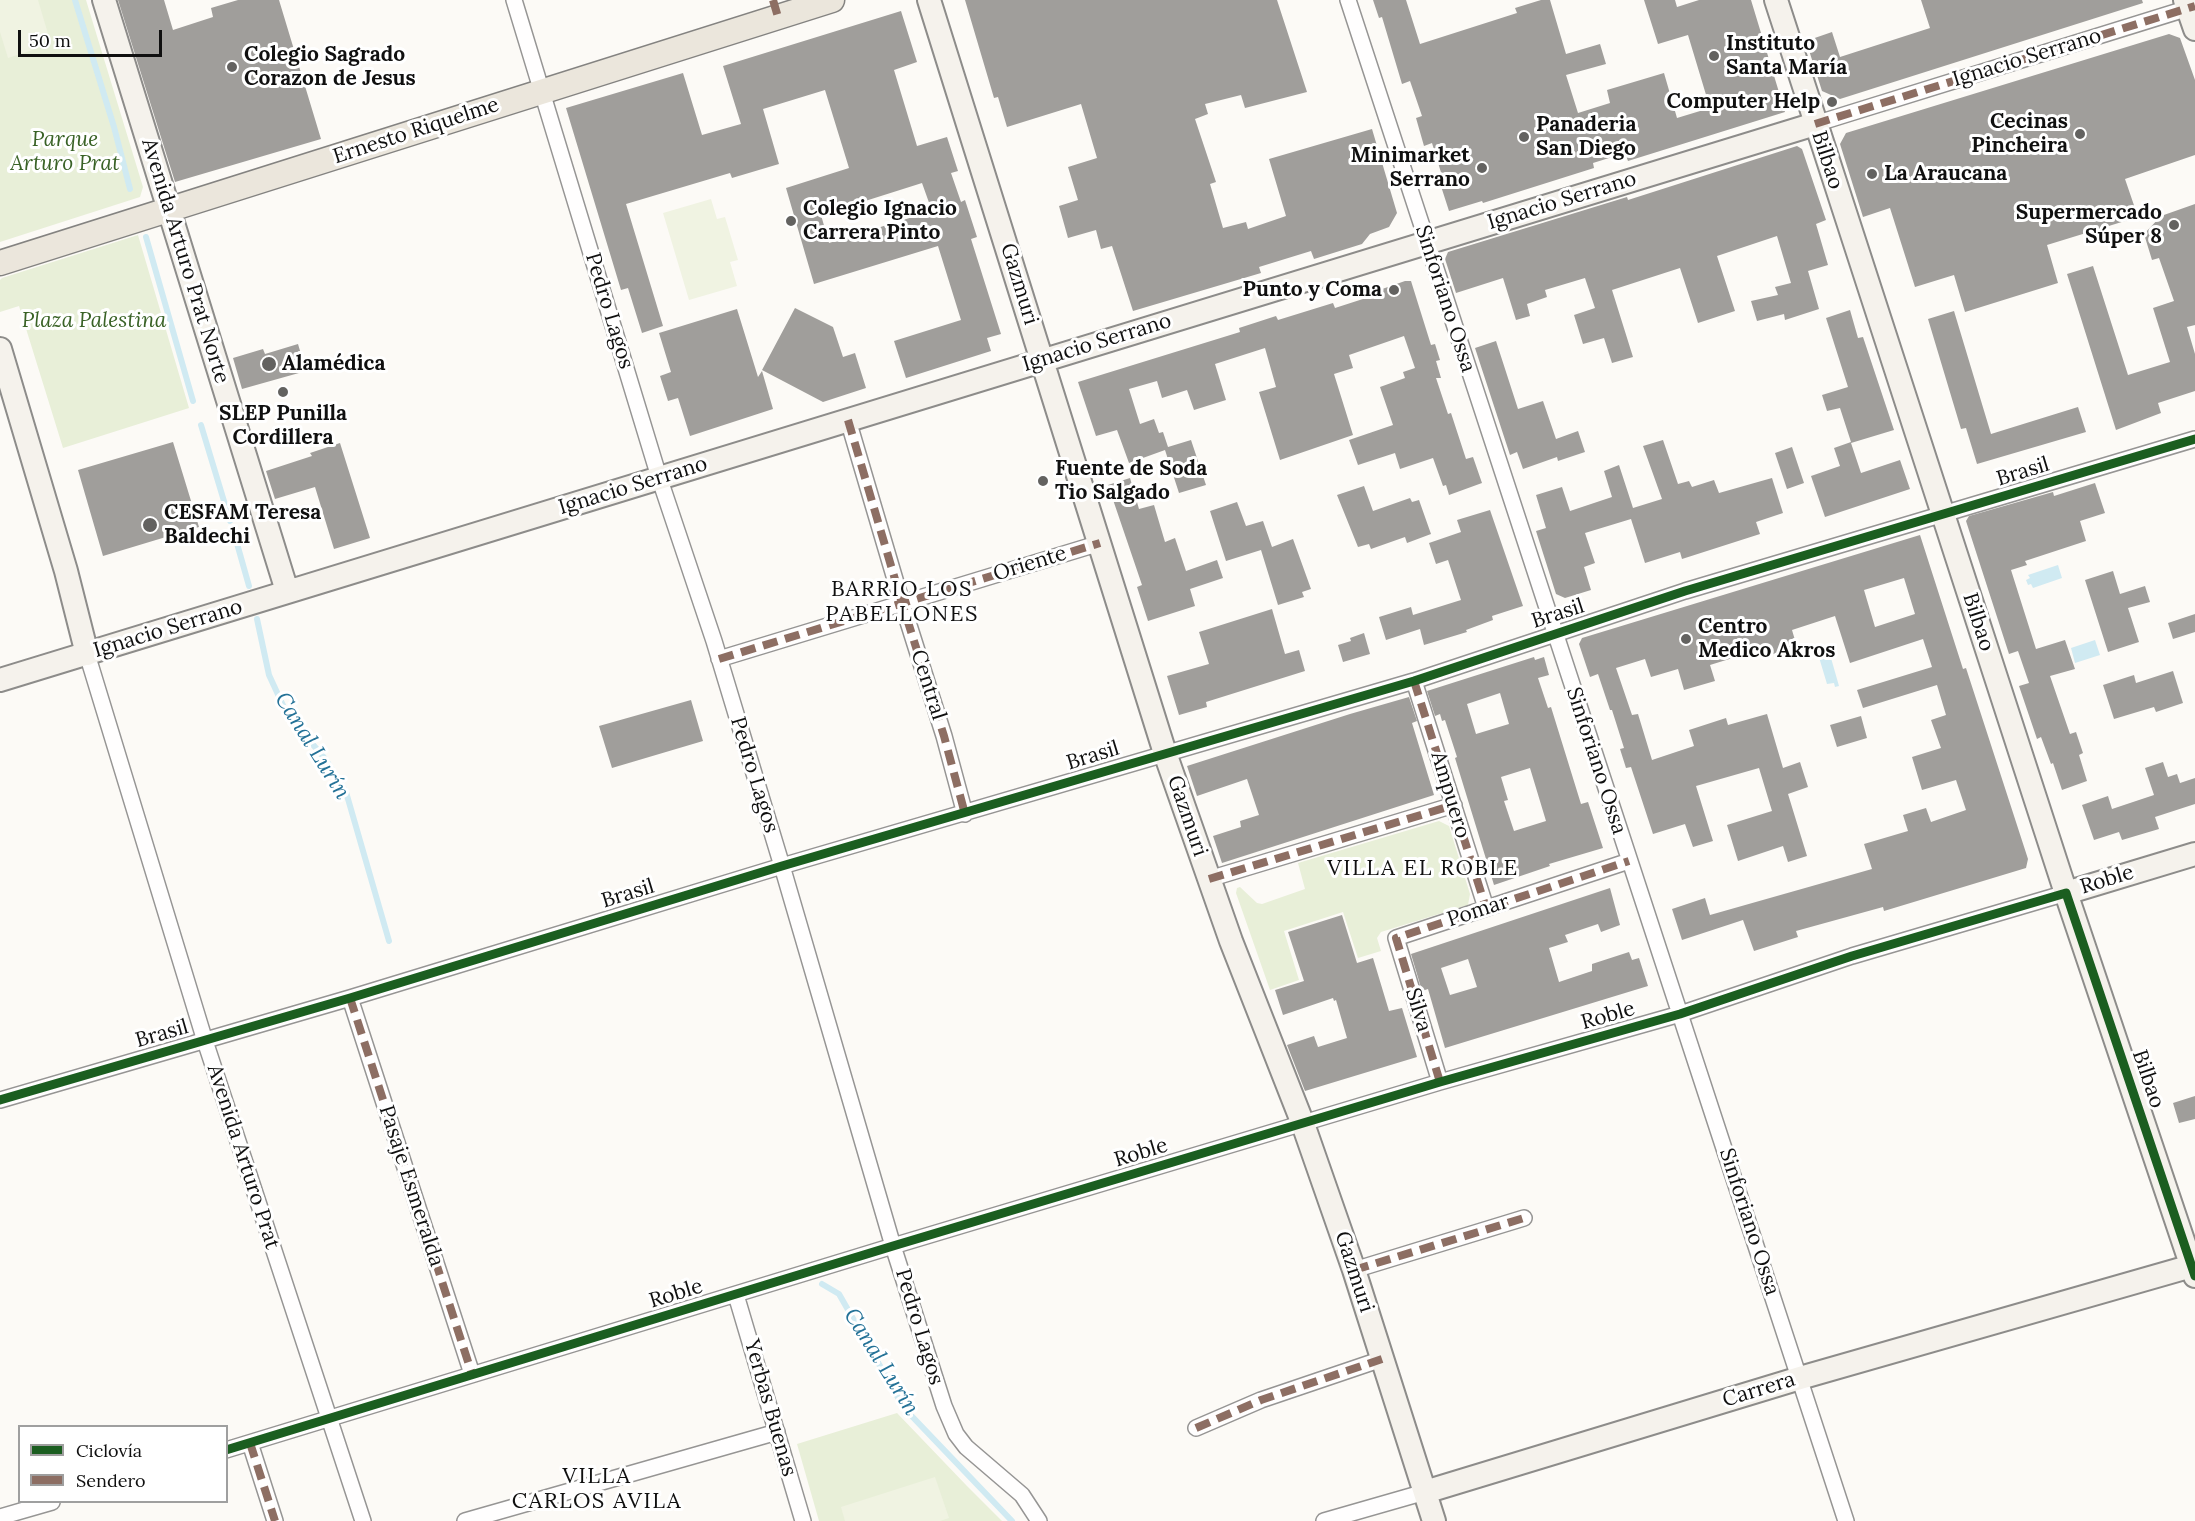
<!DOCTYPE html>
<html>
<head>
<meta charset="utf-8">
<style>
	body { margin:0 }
	#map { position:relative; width:2195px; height:1521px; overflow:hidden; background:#fcfaf6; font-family:Lora,serif }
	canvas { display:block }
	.legend { position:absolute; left:18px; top:1425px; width:210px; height:78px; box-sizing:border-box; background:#fff; border:2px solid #9f9f9f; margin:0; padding:8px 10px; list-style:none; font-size:18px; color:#101010 }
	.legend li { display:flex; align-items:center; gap:12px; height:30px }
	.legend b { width:30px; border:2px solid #9f9f9f }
	.scale { position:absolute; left:18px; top:30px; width:144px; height:27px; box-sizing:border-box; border:3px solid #101010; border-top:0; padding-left:8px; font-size:18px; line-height:21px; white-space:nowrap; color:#101010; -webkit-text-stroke:4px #fff; paint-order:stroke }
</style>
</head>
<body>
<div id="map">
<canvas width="2195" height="1521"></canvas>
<ul class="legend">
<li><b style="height:8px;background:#1b5e20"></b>Ciclovía</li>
<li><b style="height:8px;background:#8d6e63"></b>Sendero</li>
</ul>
<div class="scale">50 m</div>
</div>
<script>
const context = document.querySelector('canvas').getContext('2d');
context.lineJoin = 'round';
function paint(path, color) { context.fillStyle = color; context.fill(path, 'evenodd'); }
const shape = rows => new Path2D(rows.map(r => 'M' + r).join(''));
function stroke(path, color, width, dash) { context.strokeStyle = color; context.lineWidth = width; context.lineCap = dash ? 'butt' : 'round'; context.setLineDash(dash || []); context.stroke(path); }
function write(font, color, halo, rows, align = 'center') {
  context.font = font + ' Lora,serif'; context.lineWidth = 6; context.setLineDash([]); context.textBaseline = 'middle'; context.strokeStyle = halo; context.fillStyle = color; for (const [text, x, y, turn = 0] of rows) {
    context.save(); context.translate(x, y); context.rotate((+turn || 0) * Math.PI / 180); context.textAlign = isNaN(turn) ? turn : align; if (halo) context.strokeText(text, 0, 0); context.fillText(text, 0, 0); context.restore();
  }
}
paint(shape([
	[0,0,86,0,143,187,140,197,0,242],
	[138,235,189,408,63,448,19,306,0,312,0,280,2,278],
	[1439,821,1449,826,1470,894,1468,905,1381,932,1377,938,1381,951,1358,958,1343,912,1284,931,1299,980,1270,990,1236,893,1237,888,1240,887,1257,903,1262,904,1305,889,1298,863],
	[897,1413,967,1486,1002,1521,819,1521,797,1444]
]), '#e8efd8');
paint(shape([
	[0,0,38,0,51,44,8,58,0,32],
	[711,199,717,219,725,217,738,260,730,262,737,286,689,300,663,213],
	[935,1477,949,1518,940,1521,845,1521,841,1507]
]), '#f0f3e2');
paint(shape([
	[2058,565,2062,578,2033,588,2031,584,2028,585,2026,580,2030,578,2028,575],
	[2095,640,2100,655,2075,663,2071,648],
	[1829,651,1839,686,1835,687,1834,683,1827,684,1818,654]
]), '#d0eaf2');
stroke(shape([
	[75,0,114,127,130,189],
	[146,237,193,401],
	[201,425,230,521],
	[236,540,249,586],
	[257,619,269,675,287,714,326,760,346,792,389,941],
	[822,1284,839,1294,904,1408,1012,1521]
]), '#d0eaf2', 6);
paint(shape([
	[118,0,164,0,173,30,213,17,211,8,238,0,279,0,321,139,175,182],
	[965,0,1277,0,1307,92,1245,108,1241,95,1205,104,1208,114,1195,119,1216,182,1210,184,1223,228,1246,222,1248,229,1286,216,1269,159,1372,129,1397,213,1389,227,1370,234,1362,244,1314,259,1311,251,1259,267,1261,273,1133,311,1112,246,1101,249,1096,230,1068,238,1059,206,1078,200,1068,167,1097,158,1081,104,1007,127,998,97,994,98],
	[1373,0,1406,0,1420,44,1517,13,1515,8,1541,0,1550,0,1566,54,1600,44,1606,64,1566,75,1578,113,1610,103,1607,90,1664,73,1677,118,1710,108,1688,35,1658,44,1644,0,1675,0,1677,7,1699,0,1751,0,1785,112,1628,161,1625,153,1593,163,1594,168,1483,203,1482,201,1449,211,1439,180,1443,179,1432,143,1424,146,1416,118,1422,116,1410,81,1402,84,1382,17,1379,18],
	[1921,0,2142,0,2143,3,1840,99,1822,91,1806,41,1832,32,1840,57,1930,28],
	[901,11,917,62,894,70,917,146,947,137,958,171,951,173,961,202,965,200,977,237,971,239,1001,334,987,338,991,351,906,378,894,341,961,320,938,246,814,284,786,188,849,168,825,90,763,109,779,164,732,178,730,173,626,204,663,326,642,333,628,288,621,290,566,108,683,73,702,135,741,124,723,66],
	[922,183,932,211,829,243,821,215],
	[2169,34,2180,38,2195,80,2195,155,2125,179,2138,217,2047,245,2058,283,1965,312,1954,275,1915,287,1890,208,1863,217,1840,144,1846,133],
	[1797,146,1802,149,1826,220,1816,224,1828,265,1808,271,1819,309,1785,320,1784,314,1757,321,1751,301,1778,295,1775,287,1791,283,1777,236,1717,256,1735,311,1698,323,1680,268,1612,290,1633,357,1612,363,1604,338,1583,344,1574,315,1595,308,1585,278,1545,290,1547,297,1527,304,1530,316,1516,320,1503,278,1456,293,1445,259,1448,252,1627,197,1628,200],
	[2195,204,2195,325,2187,327,2195,354,2195,391,2158,403,2161,413,2116,430,2067,274,2093,266,2128,375,2170,362,2153,308,2174,301,2159,258,2152,260,2144,234,2161,216],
	[1405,281,1411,281,1431,345,1435,344,1440,360,1436,361,1441,378,1436,378,1448,414,1451,413,1466,459,1473,457,1482,483,1449,495,1446,485,1443,486,1433,458,1400,469,1395,453,1358,465,1349,440,1393,425,1380,387,1405,378,1403,372,1415,368,1404,336,1349,355,1353,368,1334,374,1353,435,1280,460,1259,392,1276,387,1265,348,1215,364,1226,400,1194,410,1187,390,1162,398,1157,381,1129,389,1140,424,1154,419,1159,433,1163,432,1168,447,1191,440,1206,485,1179,493,1165,450,1129,463,1117,430,1096,436,1078,382,1240,332,1239,328,1276,316,1278,320,1333,303,1335,308,1366,298,1365,295],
	[795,308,833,327,843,357,855,353,866,388,823,402,762,370],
	[737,309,758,377,762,371,773,409,690,436,678,398,668,401,660,376,671,372,659,333],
	[1850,310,1858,338,1863,337,1894,430,1851,443,1861,473,1900,460,1910,489,1825,517,1811,476,1840,466,1834,448,1851,442,1840,408,1827,411,1822,395,1848,387,1826,318],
	[1954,311,1991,434,2078,407,2086,432,1977,464,1966,428,1961,429,1928,319],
	[1496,341,1518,409,1543,401,1556,439,1578,431,1585,452,1558,461,1557,457,1523,469,1517,452,1510,455,1475,348],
	[298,344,306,371,242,389,233,358,263,349,265,354],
	[1663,440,1678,484,1689,481,1692,487,1714,480,1719,493,1772,478,1783,513,1756,522,1760,534,1682,559,1680,552,1645,563,1631,519,1585,533,1595,563,1584,567,1591,590,1565,598,1556,594,1536,531,1546,528,1536,495,1562,487,1570,511,1612,497,1604,471,1619,465,1633,508,1662,499,1643,446],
	[173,442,199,527,103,556,78,470],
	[340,443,370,538,334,549,315,487,275,499,266,471,312,456,310,453],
	[1792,447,1804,483,1787,489,1775,453],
	[1130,478,1139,509,1154,505,1165,542,1175,538,1186,571,1217,560,1223,578,1190,589,1195,606,1148,621,1137,587,1142,585,1108,485],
	[2095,483,2105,513,2080,521,2086,541,2025,561,2027,565,2011,570,2036,649,2065,640,2075,669,2050,676,2070,734,2076,732,2083,753,2079,755,2087,781,2062,790,2053,763,2051,764,2041,737,2037,739,2019,686,2029,683,2018,651,2009,654,1966,521,1969,516,2053,492,2054,496],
	[1364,486,1373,511,1410,498,1412,502,1419,500,1431,534,1407,543,1405,537,1371,549,1369,544,1358,547,1337,495],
	[1237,502,1246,526,1263,521,1272,547,1293,539,1311,589,1302,592,1304,597,1278,605,1261,550,1226,561,1210,511],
	[1490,510,1523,606,1492,616,1493,620,1466,630,1467,632,1424,645,1420,629,1386,640,1379,617,1411,607,1413,615,1461,600,1448,560,1436,564,1429,543,1461,532,1457,520],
	[1920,535,1963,669,1966,668,2028,859,2026,868,1884,911,1883,907,1796,931,1798,937,1754,951,1743,920,1682,940,1672,909,1705,898,1710,915,1872,869,1864,844,1908,831,1903,815,1926,808,1931,822,1966,810,1956,780,1922,790,1912,757,1941,748,1931,720,1946,715,1937,685,1863,708,1857,690,1932,667,1923,639,1850,663,1835,616,1792,630,1797,647,1767,656,1765,648,1710,665,1715,681,1684,690,1678,669,1651,677,1645,659,1616,668,1632,715,1638,714,1652,760,1694,746,1689,730,1726,718,1728,725,1767,714,1783,768,1800,762,1808,787,1788,794,1807,856,1788,862,1783,846,1738,861,1727,825,1772,811,1759,768,1696,786,1713,841,1693,847,1685,824,1653,834,1631,767,1626,768,1620,749,1624,748,1612,710,1610,710,1598,674,1590,677,1579,644,1582,638],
	[1904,578,1915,614,1875,627,1864,590],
	[2113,571,2120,594,2145,586,2150,602,2128,608,2139,642,2108,652,2085,580],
	[1272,609,1285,654,1299,650,1305,671,1206,702,1207,707,1179,715,1167,676,1209,664,1199,632],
	[2195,614,2195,632,2173,639,2168,623],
	[1364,633,1370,654,1343,662,1338,645,1351,641,1350,638],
	[1534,657,1535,660,1544,657,1549,675,1538,678,1548,708,1551,707,1581,804,1588,802,1603,848,1549,864,1550,866,1494,885,1455,758,1457,757,1445,720,1442,721,1440,714,1435,716,1427,691],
	[1500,693,1509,724,1476,734,1467,704],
	[1530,768,1546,821,1514,831,1504,801,1508,800,1501,777],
	[2173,671,2183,703,2156,712,2154,707,2114,719,2103,685,2134,675,2136,683],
	[1409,697,1417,721,1412,723,1434,795,1222,863,1213,836,1241,827,1240,821,1259,815,1247,779,1197,796,1187,766,1350,714],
	[691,700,703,741,612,768,599,726],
	[1861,716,1867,738,1837,747,1830,725],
	[2163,762,2168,777,2177,774,2180,783,2195,778,2195,804,2155,817,2159,829,2122,840,2119,832,2094,840,2082,805,2108,796,2112,809,2154,795,2145,768],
	[1610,888,1620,925,1601,932,1598,924,1565,935,1568,942,1549,948,1559,982,1592,971,1592,964,1629,952,1632,960,1639,958,1648,986,1445,1048,1428,989,1422,991,1411,954],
	[1468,959,1477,987,1450,995,1441,968],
	[1342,915,1357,963,1373,958,1389,1011,1402,1008,1417,1057,1305,1091,1287,1045,1314,1036,1318,1047,1347,1038,1336,1000,1334,1001,1333,998,1283,1015,1275,990,1304,981,1288,932],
	[2195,1096,2195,1119,2179,1123,2173,1103]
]), '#a09e9b');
const street = shape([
	[514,0,659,477,714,641,782,866,893,1246,944,1406,956,1434,966,1447,1022,1495,1039,1521],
	[1348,0,1846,1521],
	[1815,124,2195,6],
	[848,420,902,603,944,736,965,814],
	[87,654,205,1041,363,1521],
	[719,659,1100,543],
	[1414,681,1486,908],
	[1209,879,1454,805],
	[350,998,472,1374],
	[1440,1082,1396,938,1629,861],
	[0,1100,350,998,782,866,1414,681,1685,591,2195,439],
	[1354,1270,1524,1218],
	[736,1295,803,1521],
	[1196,1428,1261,1400,1382,1359],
	[250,1443,275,1521],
	[226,1450,893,1246,1440,1082,1680,1014,1852,956,2066,893],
	[0,1517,52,1502],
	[465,1521,777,1432],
	[1324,1521,1425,1492]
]);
const secondary = shape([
	[104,0,287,591],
	[929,0,1165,753,1231,941,1303,1124,1354,1270,1434,1521],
	[1776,0,2066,893,2195,1276],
	[2185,0,2195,29],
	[0,349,66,571,87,654],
	[0,680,1815,124],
	[2066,893,2195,854],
	[1425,1492,1800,1378,2195,1265]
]);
const primary = shape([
	[0,263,832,0]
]);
stroke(street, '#969594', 18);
stroke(secondary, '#8d8c8a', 26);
stroke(primary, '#848381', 27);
stroke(street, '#fffefe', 15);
stroke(secondary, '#f5f2ec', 22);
stroke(primary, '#ebe6dc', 24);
stroke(shape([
	[773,0,778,17],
	[1815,124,2195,6],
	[848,420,902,603,944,736,965,814],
	[719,659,1100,543],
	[1414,681,1486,908],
	[1209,879,1454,805],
	[350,998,472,1374],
	[1440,1082,1396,938,1629,861],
	[1354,1270,1524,1218],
	[1196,1428,1261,1400,1382,1359],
	[250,1443,275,1521]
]), '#8d6e63', 8, [15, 8]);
stroke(shape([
	[0,1100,350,998,782,866,1414,681,1685,591,2195,439],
	[226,1450,893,1246,1440,1082,1680,1014,1852,956,2066,893,2195,1276]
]), '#1b5e20', 9);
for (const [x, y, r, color] of [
	[1714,56,6,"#636260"],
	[232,67,6,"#636260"],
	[1832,102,6,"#636260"],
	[2080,134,6,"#636260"],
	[1524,137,6,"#636260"],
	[1482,168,6,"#636260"],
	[1872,174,6,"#636260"],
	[791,221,6,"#636260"],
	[2174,225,6,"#636260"],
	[1394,290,6,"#636260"],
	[269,364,8,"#636260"],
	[283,392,6,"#636260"],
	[1043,481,6,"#636260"],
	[150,525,8,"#636260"],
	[1686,639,6,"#636260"]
]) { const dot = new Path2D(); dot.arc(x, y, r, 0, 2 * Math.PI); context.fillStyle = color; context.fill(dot); stroke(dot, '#fff', 2); }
write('bold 21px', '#101010', '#fff', [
	["Instituto",1726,44],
	["Santa María",1726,68],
	["Colegio Sagrado",244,55],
	["Corazon de Jesus",244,79],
	["Computer Help",1820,102,"right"],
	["Cecinas",2068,122,"right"],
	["Pincheira",2068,146,"right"],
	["Panaderia",1536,125],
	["San Diego",1536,149],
	["Minimarket",1470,156,"right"],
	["Serrano",1470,180,"right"],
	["La Araucana",1884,174],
	["Colegio Ignacio",803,209],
	["Carrera Pinto",803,233],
	["Supermercado",2162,213,"right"],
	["Súper 8",2162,237,"right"],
	["Punto y Coma",1382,290,"right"],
	["Alamédica",282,364],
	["SLEP Punilla",283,414,"center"],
	["Cordillera",283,438,"center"],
	["Fuente de Soda",1055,469],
	["Tio Salgado",1055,493],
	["CESFAM Teresa",164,513],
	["Baldechi",164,537],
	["Centro",1698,627],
	["Medico Akros",1698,651]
], 'left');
write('21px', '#101010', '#fff', [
	["Ignacio Serrano",2027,58,-17],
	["Ernesto Riquelme",416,131,-18],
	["Bilbao",1827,160,72],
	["Ignacio Serrano",1562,201,-17],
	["Avenida Arturo Prat Norte",185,261,73],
	["Gazmuri",1019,284,73],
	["Sinforiano Ossa",1445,299,72],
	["Pedro Lagos",609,311,73],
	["Ignacio Serrano",1097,343,-17],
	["Brasil",2023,472,-17],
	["Ignacio Serrano",633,486,-17],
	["Oriente",1030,564,-17],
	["Brasil",1558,614,-18],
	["Bilbao",1978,622,72],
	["Ignacio Serrano",168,629,-17],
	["Central",928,685,72],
	["Brasil",1093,756,-17],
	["Sinforiano Ossa",1596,761,72],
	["Pedro Lagos",754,775,73],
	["Ampuero",1450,795,73],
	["Gazmuri",1187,816,71],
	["Roble",2107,880,-17],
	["Brasil",628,894,-17],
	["Pomar",1478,911,-18],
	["Silva",1418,1010,73],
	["Roble",1608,1016,-16],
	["Brasil",162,1034,-16],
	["Bilbao",2148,1079,71],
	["Roble",1141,1153,-17],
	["Avenida Arturo Prat",243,1157,72],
	["Pasaje Esmeralda",411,1186,72],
	["Sinforiano Ossa",1749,1222,72],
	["Gazmuri",1354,1272,72],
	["Roble",676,1294,-17],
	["Pedro Lagos",919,1327,73],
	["Carrera",1759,1390,-17],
	["Yerbas Buenas",770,1408,74]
]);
write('italic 21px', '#396226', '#fff', [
	["Parque",65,140],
	["Arturo Prat",65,164],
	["Plaza Palestina",94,321]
]);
context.letterSpacing = '1.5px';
write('22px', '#101010', '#fff', [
	["BARRIO LOS",902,590],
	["PABELLONES",902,615],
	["VILLA EL ROBLE",1423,869],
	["VILLA",597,1477],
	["CARLOS AVILA",597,1502]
]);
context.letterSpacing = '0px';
write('italic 22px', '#247297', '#fff', [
	["Canal Lurín",312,746,58],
	["Canal Lurín",881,1362,58]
]);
</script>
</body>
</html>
